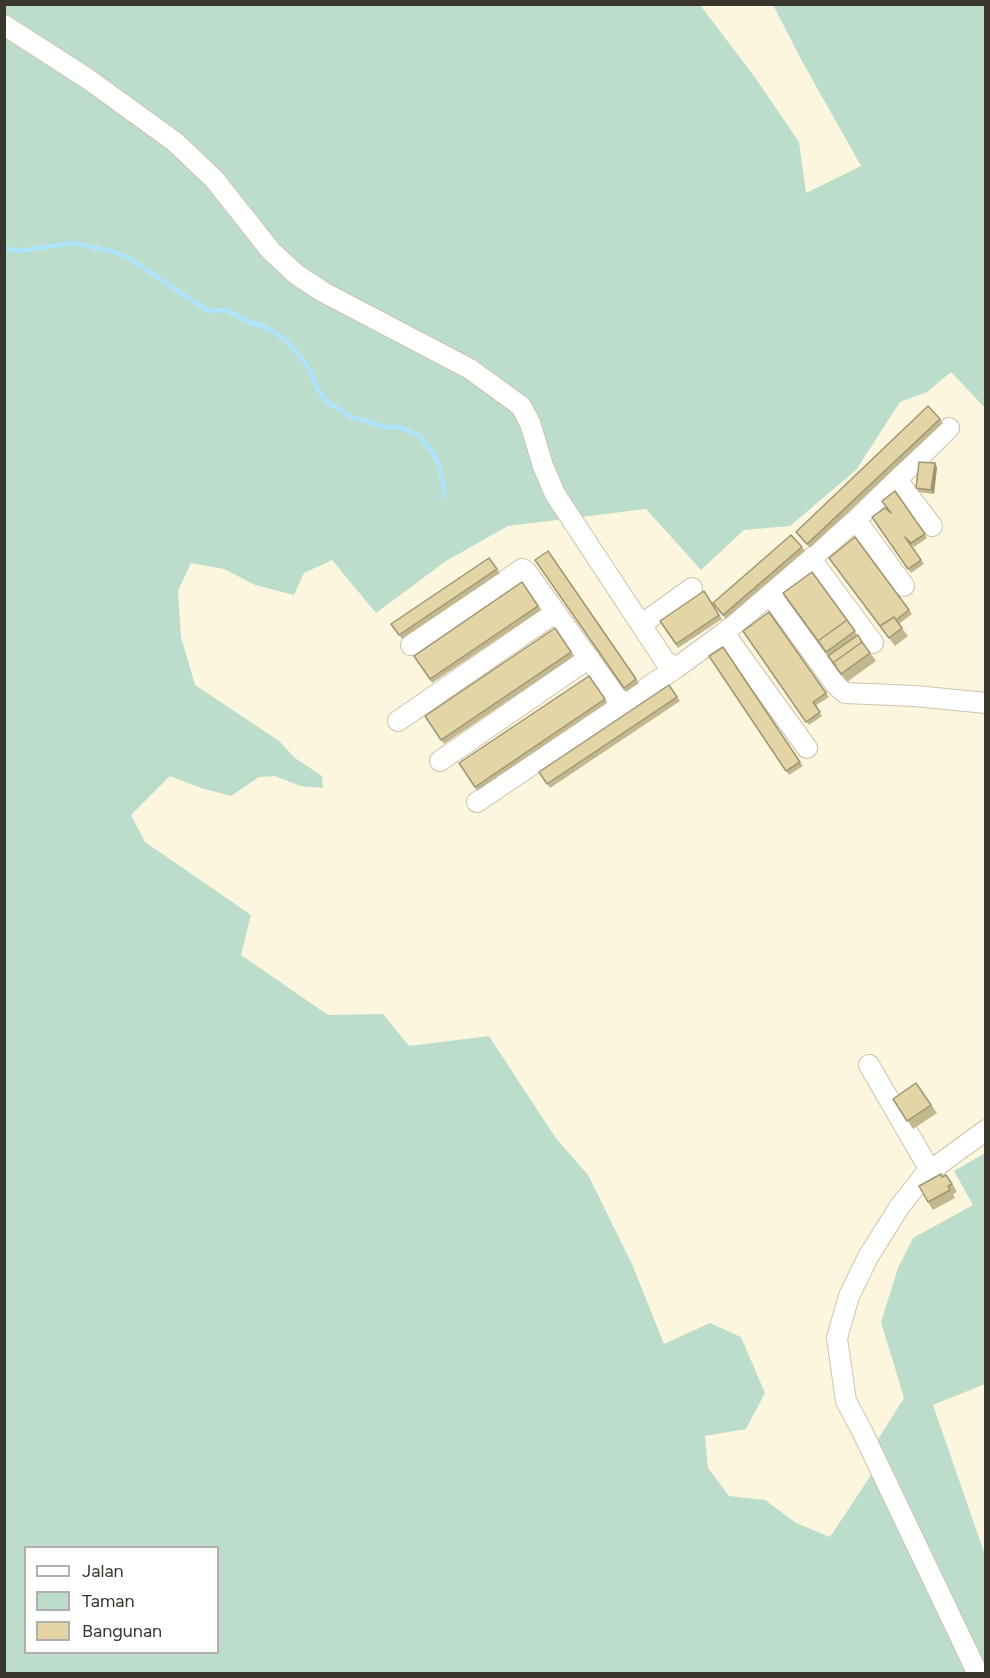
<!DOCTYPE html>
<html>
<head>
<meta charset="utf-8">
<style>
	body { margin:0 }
	#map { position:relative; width:990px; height:1678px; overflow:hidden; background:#fdf6de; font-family:Figtree,sans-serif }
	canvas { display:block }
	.frame { position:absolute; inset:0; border:6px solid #39362d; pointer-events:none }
	.legend { position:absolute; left:24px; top:1546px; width:195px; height:108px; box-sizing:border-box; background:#fff; border:2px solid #b0afab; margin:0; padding:8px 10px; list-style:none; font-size:18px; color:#39362d }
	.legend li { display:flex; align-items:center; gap:12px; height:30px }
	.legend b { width:30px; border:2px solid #b0afab }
</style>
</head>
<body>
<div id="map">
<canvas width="990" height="1678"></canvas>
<div class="frame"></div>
<ul class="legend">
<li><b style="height:8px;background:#fff"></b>Jalan</li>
<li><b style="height:16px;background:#bcddcc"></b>Taman</li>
<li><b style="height:16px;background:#e3d5a6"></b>Bangunan</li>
</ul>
</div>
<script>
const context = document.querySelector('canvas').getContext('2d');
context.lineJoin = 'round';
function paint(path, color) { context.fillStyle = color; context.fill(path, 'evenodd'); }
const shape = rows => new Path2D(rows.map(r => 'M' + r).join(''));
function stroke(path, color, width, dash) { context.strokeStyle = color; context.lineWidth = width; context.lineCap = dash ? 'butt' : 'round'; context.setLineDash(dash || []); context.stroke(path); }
paint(shape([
	[5,5,700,5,754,76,799,142,806,193,861,166,803,63,773,5,985,5,985,408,951,372,927,392,900,402,856,470,790,526,744,530,701,570,646,509,508,526,446,561,376,613,332,560,304,573,294,595,255,585,224,569,191,563,178,591,181,637,195,685,279,741,295,758,322,776,323,788,300,786,275,776,259,777,231,796,201,788,170,776,131,815,145,842,251,915,241,955,328,1015,383,1014,409,1046,489,1036,555,1137,588,1175,632,1264,664,1344,710,1323,741,1337,765,1393,746,1429,705,1436,708,1468,729,1496,765,1500,796,1523,830,1537,873,1472,879,1438,904,1398,881,1322,898,1268,913,1238,973,1205,954,1171,985,1153,985,1384,933,1405,985,1555,985,1673,5,1673],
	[26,1548,218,1548,218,1652,26,1652]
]), '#bcddcc');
stroke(shape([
	[4,248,18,251,74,243,114,252,129,258,208,311,228,310,248,322,261,325,274,332,286,340,307,365,318,390,328,403,352,417,385,427,399,427,418,435,431,450,438,462,444,489,444,496]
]), '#afe4fc', 4.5);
const minor = shape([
	[4,25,88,79,175,142,214,179,271,251,297,275,325,293,470,369,521,406,530,423,543,466,555,494,665,661,676,668,724,633,770,594,835,684,845,693,915,696,986,703],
	[897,480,932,526],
	[856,520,904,586],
	[811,559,873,643],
	[770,594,856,520,949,428],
	[642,624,692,588],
	[724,633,807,748],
	[411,645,522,569,526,571,622,705],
	[398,721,556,612],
	[440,761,589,658],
	[477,802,676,668],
	[869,1065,927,1165,931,1167,938,1165,986,1130],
	[931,1167,900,1206,868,1257,849,1296,837,1338,846,1401,862,1431,978,1674]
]);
stroke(minor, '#cbc4ad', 22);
stroke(minor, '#fff', 20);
paint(shape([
	[940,419,943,423,810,548,799,536,796,532],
	[937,467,934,494,919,492,916,488],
	[895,491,927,538,914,547,908,541,924,564,911,573,872,517,891,513],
	[855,537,912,614,899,624,908,636,895,646,829,558],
	[802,547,805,551,726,619,716,607],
	[548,551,639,683,626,692,535,560],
	[489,558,500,573,402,639,391,624],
	[812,572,876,661,847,682,783,593],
	[522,582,541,610,432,683,414,656],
	[704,591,722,619,678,648,660,621],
	[769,612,829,697,815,706,822,716,809,725,743,631],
	[555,628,574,656,444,744,425,716],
	[723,647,803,766,789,775,709,656],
	[589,676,607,703,477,791,459,763],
	[669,685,680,701,550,788,539,772],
	[916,1083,937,1113,913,1129,893,1099],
	[943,1177,952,1183,957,1192,953,1194,955,1198,933,1210,928,1202]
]), '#c3b78f');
paint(shape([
	[935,463,937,467,934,494,931,490]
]), '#9f9574');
const building = shape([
	[928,406,940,419,807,544,796,532,928,406],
	[919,462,935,463,931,490,916,488,919,462],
	[895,491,925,534,911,543,905,537,921,560,908,569,872,517,885,508,891,513,882,501,895,491],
	[791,535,802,547,723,615,713,603,791,535],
	[855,537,909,610,896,620,894,617,880,626,883,630,829,558,855,537],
	[548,551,636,679,624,688,535,560,548,551],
	[489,558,497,569,399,635,391,624,489,558],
	[812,572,847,620,818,641,821,645,783,593,812,572],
	[522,582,538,606,430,679,414,656,522,582],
	[704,591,719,615,676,644,660,621,704,591],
	[769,612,826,693,813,702,820,712,806,722,743,631,769,612],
	[894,617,902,628,889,638,880,626,894,617],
	[847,620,855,631,826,652,818,641,847,620],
	[555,628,571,652,441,740,425,716,555,628],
	[858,635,862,642,833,663,836,666,828,656,858,635],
	[862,642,870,653,841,674,833,663,862,642],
	[723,647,800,762,786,771,709,656,723,647],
	[589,676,605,699,475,787,459,763,589,676],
	[669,685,677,697,547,784,539,772,669,685],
	[916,1083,931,1105,907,1121,893,1099,916,1083],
	[941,1174,942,1177,946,1175,952,1184,948,1186,950,1190,928,1202,919,1186,941,1174]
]);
paint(building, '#e3d5a6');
stroke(building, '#9f9574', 1.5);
</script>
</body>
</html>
